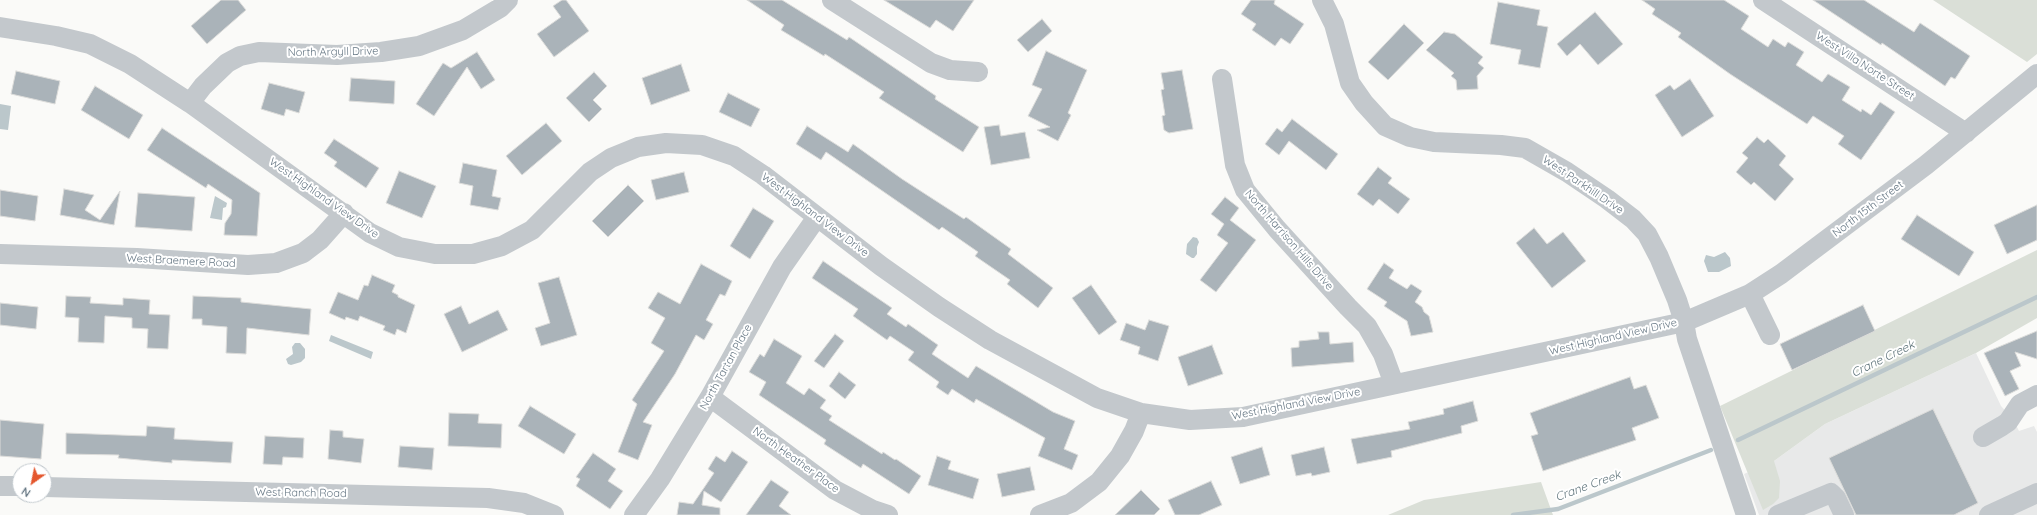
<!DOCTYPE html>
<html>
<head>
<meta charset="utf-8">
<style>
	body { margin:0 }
	#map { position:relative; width:2037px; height:515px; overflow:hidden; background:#fafaf8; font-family:Quicksand,sans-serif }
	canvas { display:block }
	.north { position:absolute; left:12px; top:463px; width:40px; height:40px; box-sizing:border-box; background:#fff; border:1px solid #c1c8cd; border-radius:50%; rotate:213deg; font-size:11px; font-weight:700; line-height:16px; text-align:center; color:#657683 }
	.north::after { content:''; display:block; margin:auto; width:14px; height:18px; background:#e4572e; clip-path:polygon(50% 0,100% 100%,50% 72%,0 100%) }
</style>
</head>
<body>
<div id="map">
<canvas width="2037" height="515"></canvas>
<div class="north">N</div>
</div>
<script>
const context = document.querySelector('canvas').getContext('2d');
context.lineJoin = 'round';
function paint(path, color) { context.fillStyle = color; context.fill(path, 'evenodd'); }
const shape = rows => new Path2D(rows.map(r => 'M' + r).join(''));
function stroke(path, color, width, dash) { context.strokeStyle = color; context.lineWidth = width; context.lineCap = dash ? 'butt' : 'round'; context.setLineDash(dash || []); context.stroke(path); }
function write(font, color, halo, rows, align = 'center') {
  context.font = font + ' Quicksand,sans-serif'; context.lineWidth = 4; context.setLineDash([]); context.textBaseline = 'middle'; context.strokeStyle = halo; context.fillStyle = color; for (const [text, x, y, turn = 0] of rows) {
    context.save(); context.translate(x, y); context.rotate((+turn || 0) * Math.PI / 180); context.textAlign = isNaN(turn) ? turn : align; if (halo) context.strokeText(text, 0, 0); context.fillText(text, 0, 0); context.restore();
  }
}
paint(shape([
	[1976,353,2001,406,2013,419,2019,431,2034,426,2037,432,2037,515,1759,515,1744,474,1774,461,1825,424]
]), '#e8e9e9');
paint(shape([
	[1933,0,2037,0,2037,54,2027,62],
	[2037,250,2037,318,1976,353,1825,424,1774,461,1780,481,1779,498,1773,504,1763,510,1720,406],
	[1541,482,1553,515,1388,515,1424,500]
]), '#dadfd7');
paint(shape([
	[0,104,11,106,8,130,0,129],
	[215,196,227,203,226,207,223,208,222,220,210,218],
	[1193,237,1197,238,1199,242,1197,247,1197,254,1194,258,1192,258,1186,254,1187,244],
	[1725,252,1730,258,1731,266,1719,272,1708,272,1704,261,1706,255,1714,257],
	[331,335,373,352,371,359,329,341],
	[295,343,300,343,305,349,305,358,301,362,291,365,288,364,286,359,293,354,292,347]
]), '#bbc7cb');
stroke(shape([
	[1738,440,2037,297],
	[1513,515,1558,509,1711,450]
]), '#bbc7cb', 4.5);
const building = shape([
	[221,0,238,0,246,10,207,44,191,26,221,0],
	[562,0,566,0,589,31,554,57,537,34,561,17,553,6,562,0],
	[747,0,782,0,847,40,849,37,936,96,935,99,979,127,963,152,879,98,884,92,825,54,824,56,781,30,784,25,747,0],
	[884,0,974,0,953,31,936,20,930,28,884,0],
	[1251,0,1275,0,1274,4,1304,24,1290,44,1281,38,1275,46,1252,30,1256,24,1241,14,1251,0],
	[1642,0,1724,0,1749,16,1741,29,1768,47,1773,39,1785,47,1788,42,1804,52,1796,65,1822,82,1828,74,1850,87,1842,100,1861,112,1862,109,1871,115,1880,102,1895,112,1861,160,1838,144,1844,136,1813,116,1807,124,1730,74,1678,37,1681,33,1652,14,1655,9,1642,0],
	[1813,0,1864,0,1914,32,1920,23,1970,56,1955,79,1951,77,1945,86,1882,43,1881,45,1813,0],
	[1498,2,1540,10,1537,25,1548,27,1540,68,1518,64,1521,50,1490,44,1498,2],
	[1595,12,1623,44,1598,65,1580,44,1567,56,1557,44,1595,12],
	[1042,19,1052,31,1028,52,1017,40,1042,19],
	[1404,24,1424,43,1388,80,1368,62,1404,24],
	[1444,32,1455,34,1483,57,1478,63,1484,68,1477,76,1478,89,1457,90,1456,80,1451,76,1454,73,1426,50,1444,32],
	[1046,51,1087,70,1068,113,1071,115,1058,141,1037,130,1050,127,1028,116,1042,89,1032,85,1046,51],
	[477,52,495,80,481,89,467,67,434,116,416,104,443,63,451,68,477,52],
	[681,64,690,91,651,105,642,78,681,64],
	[1182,70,1193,129,1169,133,1164,130,1162,116,1165,115,1161,90,1164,89,1161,73,1182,70],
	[16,71,60,81,55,104,11,94,16,71],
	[594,72,607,86,593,100,602,109,589,122,566,98,594,72],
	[351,78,395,81,394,104,349,101,351,78],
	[1690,79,1714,116,1682,137,1655,95,1670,85,1674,90,1690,79],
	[269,83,305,92,299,113,286,109,284,116,261,109,269,83],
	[95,86,143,115,129,139,81,110,95,86],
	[728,93,760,109,751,127,719,112,728,93],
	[1292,119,1338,154,1326,170,1289,141,1279,155,1265,144,1277,128,1282,132,1292,119],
	[546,123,562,141,522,175,506,156,546,123],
	[999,125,1001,136,1025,132,1030,158,991,165,984,127,999,125],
	[807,126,848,152,853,144,902,179,964,219,966,217,1011,249,1008,254,1053,288,1038,308,1007,284,1010,280,975,256,978,252,942,227,939,230,826,152,821,160,796,144,807,126],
	[162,128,260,193,257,236,224,235,225,223,231,214,232,200,208,184,206,188,147,150,162,128],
	[1757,137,1764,143,1768,139,1786,156,1779,165,1794,179,1775,201,1754,182,1751,185,1736,172,1748,158,1742,153,1757,137],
	[334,139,379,168,366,188,334,166,337,162,324,153,334,139],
	[463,163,497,170,492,196,501,198,498,210,470,205,473,186,459,183,463,163],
	[1378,167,1392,178,1388,183,1410,199,1398,214,1379,199,1373,206,1357,194,1378,167],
	[399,171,436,186,422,218,386,203,399,171],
	[684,172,689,192,656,200,651,180,684,172],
	[628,185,644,201,608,237,592,221,628,185],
	[64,189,94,195,85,210,100,220,120,191,114,225,60,215,64,189],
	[0,190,38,196,35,221,0,216,0,190],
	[138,193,195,197,192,231,135,227,138,193],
	[1225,197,1239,208,1230,220,1256,240,1216,292,1200,280,1228,243,1217,235,1224,224,1211,214,1225,197],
	[2037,205,2037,240,2007,254,1994,225,2037,205],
	[753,208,774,221,750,259,730,246,753,208],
	[1917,215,1974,252,1959,276,1901,239,1917,215],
	[1534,228,1547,244,1563,232,1586,261,1552,288,1516,243,1534,228],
	[823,261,892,308,887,314,906,327,908,324,938,345,932,354,968,378,976,366,1053,412,1075,421,1064,449,1078,455,1072,470,1038,456,1045,438,976,399,974,403,952,389,948,395,936,387,939,382,908,360,914,352,890,336,887,340,853,316,858,309,812,278,823,261],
	[1384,263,1394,270,1389,278,1407,289,1411,284,1422,291,1415,302,1422,307,1424,312,1429,316,1433,332,1411,336,1407,321,1384,306,1387,302,1367,289,1384,263],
	[701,264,732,281,725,296,720,294,706,320,713,324,704,340,696,335,675,374,643,422,652,425,638,460,618,452,637,404,632,400,664,351,651,343,665,318,648,308,658,292,680,304,701,264],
	[372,275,395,285,392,292,398,295,398,297,415,305,406,333,397,329,395,335,383,330,385,326,360,316,358,321,346,317,345,320,329,313,338,292,358,300,364,285,368,286,372,275],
	[559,277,577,335,541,346,535,328,550,323,538,283,559,277],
	[1091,285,1117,322,1099,335,1072,298,1091,285],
	[66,296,91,297,90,303,123,305,123,298,150,300,149,314,170,315,168,349,147,348,148,329,132,328,132,318,105,316,104,343,78,342,79,318,65,317,66,296],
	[193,296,241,298,241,302,311,309,309,335,247,328,246,354,226,353,227,327,202,325,202,319,192,319,193,296],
	[0,303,38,307,36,329,0,325,0,303],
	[1863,305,1875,331,1792,370,1780,344,1863,305],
	[461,306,469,324,498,310,508,330,462,352,444,314,461,306],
	[1149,320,1169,326,1158,361,1138,354,1140,347,1120,340,1126,323,1145,330,1149,320],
	[2037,331,2037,359,2015,352,2021,366,2010,371,2019,389,2005,396,1984,353,2037,331],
	[1318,332,1329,332,1330,344,1353,342,1354,362,1292,367,1291,348,1299,347,1299,341,1319,339,1318,332],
	[835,334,844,341,824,368,814,361,835,334],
	[774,339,802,356,786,383,804,395,809,388,826,400,820,408,832,416,829,420,882,454,883,452,895,460,896,459,921,476,909,494,863,464,861,468,824,444,826,440,759,395,766,382,749,372,760,354,764,357,774,339],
	[1212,345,1223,374,1188,386,1178,357,1212,345],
	[839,372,856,385,845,399,829,386,839,372],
	[1630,377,1634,389,1646,385,1659,418,1632,428,1636,440,1543,471,1531,436,1538,434,1530,413,1630,377],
	[1473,401,1478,421,1461,426,1462,433,1391,451,1392,457,1357,464,1351,439,1410,429,1408,422,1444,414,1443,409,1473,401],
	[530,406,576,434,564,454,518,426,530,406],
	[1933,409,1978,503,1954,515,1856,515,1829,458,1933,409],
	[449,413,479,414,478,423,502,424,501,448,448,446,449,413],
	[0,420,44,424,41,459,0,456,0,420],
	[147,426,175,428,174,439,233,442,231,463,172,460,172,463,118,458,119,455,66,454,66,433,146,436,147,426],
	[330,430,343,431,343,437,364,439,361,463,328,459,330,430],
	[265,436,304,438,303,458,283,457,282,465,263,464,265,436],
	[400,446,434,448,432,470,398,467,400,446],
	[1262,447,1270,475,1240,484,1231,457,1262,447],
	[1324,447,1330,472,1312,476,1311,473,1296,476,1291,455,1324,447],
	[732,451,748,462,721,502,704,491,702,505,720,508,720,515,677,515,679,502,693,504,714,473,708,469,716,456,725,462,732,451],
	[593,453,616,469,608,481,623,491,610,509,576,486,580,479,576,477,593,453],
	[937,456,951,461,948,469,979,479,973,499,928,485,937,456],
	[1030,467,1035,490,1002,497,997,474,1030,467],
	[771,480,789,492,779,506,791,515,746,515,771,480],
	[1211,481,1222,505,1199,515,1175,515,1168,500,1211,481],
	[1141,490,1160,509,1154,515,1115,515,1141,490]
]);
paint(building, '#aab3b9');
stroke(building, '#dcdcda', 1);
stroke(shape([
	[832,0,931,63,950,70,978,72],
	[1322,0,1334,24,1350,83,1364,103,1385,126,1410,137,1434,142,1501,145,1525,148,1567,172,1607,199,1633,219,1647,234,1659,257,1677,300,1684,322,1687,339,1746,515],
	[1763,0,1966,133],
	[0,27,56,36,90,44,130,64,190,103,370,233,399,247,435,254,473,254,502,246,532,230,590,172,611,158,638,147,666,143,702,145,734,156,763,175,881,266,939,307,990,340,1097,398,1141,413,1190,420,1243,417,1684,322,1750,294,1781,274,1926,165,2037,74],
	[1222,79,1235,165,1245,190,1277,229,1348,307,1367,326,1383,354,1394,384],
	[190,103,203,86,227,63,240,56,259,52,337,55,381,52,419,46,463,30,500,8,508,0],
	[0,254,137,258,248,265,276,263,303,253,320,240,344,213],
	[1750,294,1770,335],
	[710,397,835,490,873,510,888,515],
	[1983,437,2002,426,2008,422,2020,404,2037,395],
	[0,486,20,486],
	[44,487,488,498,524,503,554,515],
	[634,515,660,479,710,397,782,267,817,217],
	[1040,515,1071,503,1099,482,1120,456,1134,431,1141,413],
	[1778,515,1831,493,1836,498,1844,515],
	[1989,515,2037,493]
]), '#c3c8cc', 20);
write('11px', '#657683', '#fff', [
	["North Argyll Drive",333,52,-1],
	["West Villa Norte Street",1865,66,33],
	["West Parkhill Drive",1583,185,34],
	["West Highland View Drive",324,198,35],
	["North 15th Street",1868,209,-37],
	["West Highland View Drive",815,215,37],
	["North Harrison Hills Drive",1289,240,49],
	["West Braemere Road",181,261,3],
	["West Highland View Drive",1613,337,-13],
	["North Tartan Place",726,367,-61],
	["West Highland View Drive",1296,404,-11],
	["North Heather Place",796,460,36],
	["West Ranch Road",301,493,1]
]);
write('italic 12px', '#60757c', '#fff', [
	["Crane Creek",1883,359,-26],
	["Crane Creek",1588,486,-20]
]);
</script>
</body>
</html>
